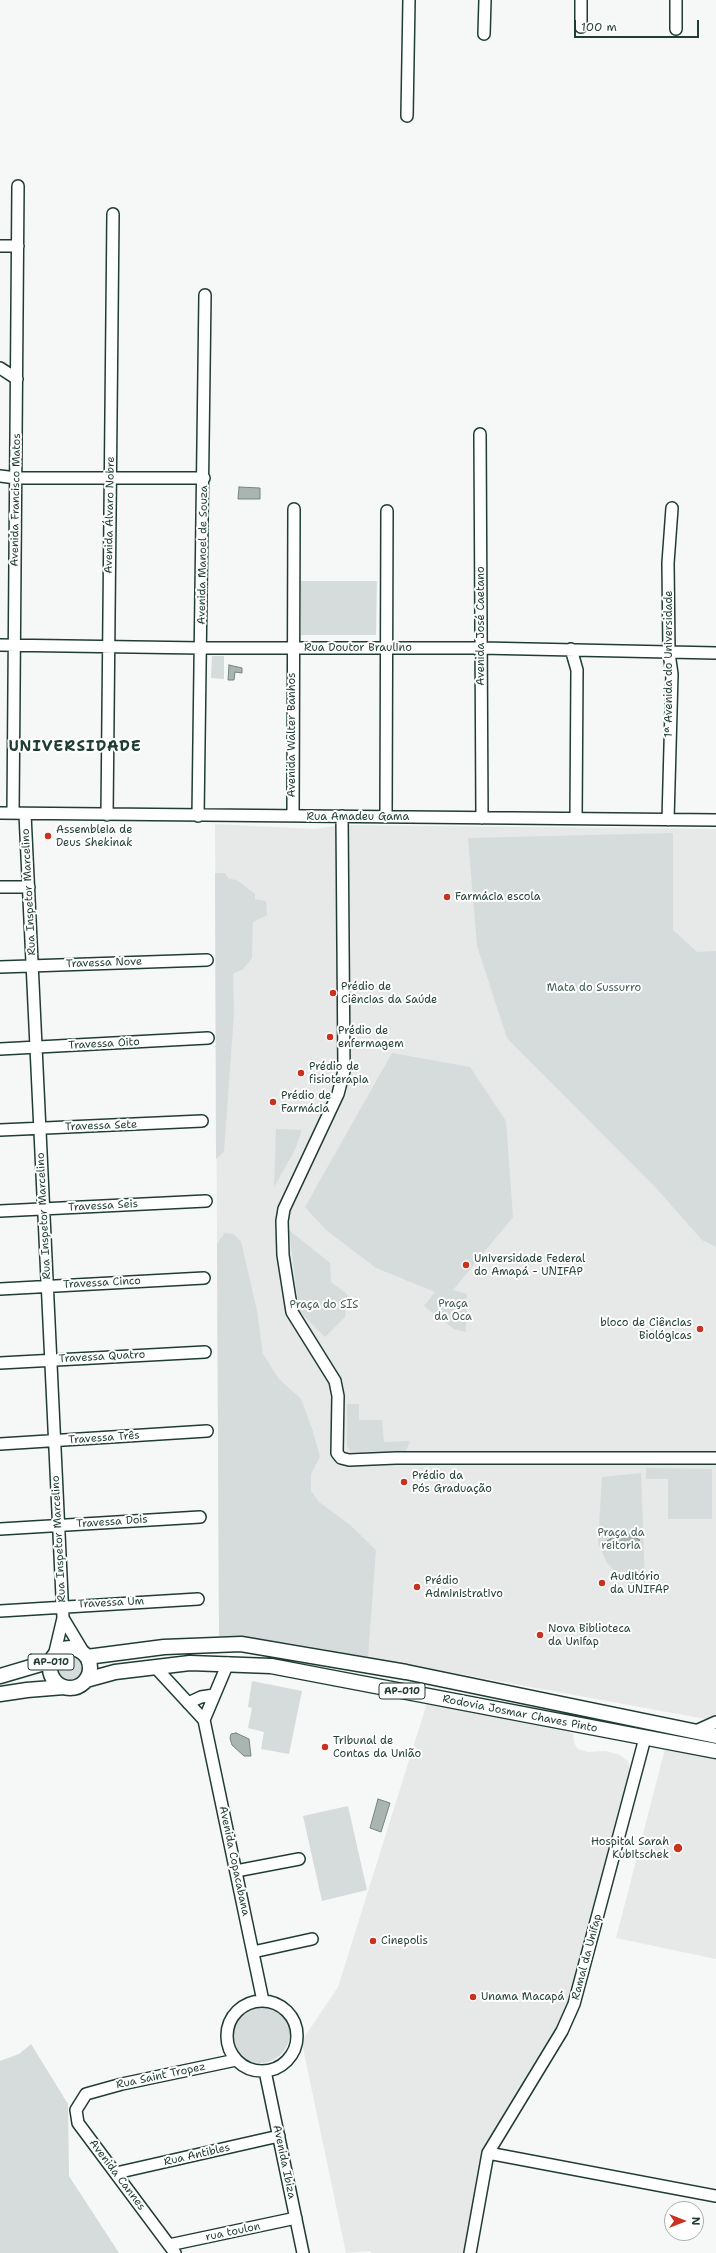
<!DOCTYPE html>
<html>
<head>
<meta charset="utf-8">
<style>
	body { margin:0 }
	#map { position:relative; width:716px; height:2253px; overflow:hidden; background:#f6f7f7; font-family:"Shantell Sans",sans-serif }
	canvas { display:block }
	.north { position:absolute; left:664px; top:2201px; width:40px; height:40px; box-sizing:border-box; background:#fff; border:1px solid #a5b1ae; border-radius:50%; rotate:90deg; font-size:11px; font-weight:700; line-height:16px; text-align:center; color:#1f3d34 }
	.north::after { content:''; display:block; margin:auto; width:14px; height:18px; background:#c8321e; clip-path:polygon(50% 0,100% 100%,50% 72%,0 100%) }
	.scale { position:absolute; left:574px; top:20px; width:125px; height:18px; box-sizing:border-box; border:2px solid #1f3d34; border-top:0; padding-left:5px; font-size:12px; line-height:14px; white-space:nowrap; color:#1f3d34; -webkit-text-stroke:3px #fff; paint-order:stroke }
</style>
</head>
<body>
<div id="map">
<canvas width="716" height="2253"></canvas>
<div class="north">N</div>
<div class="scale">100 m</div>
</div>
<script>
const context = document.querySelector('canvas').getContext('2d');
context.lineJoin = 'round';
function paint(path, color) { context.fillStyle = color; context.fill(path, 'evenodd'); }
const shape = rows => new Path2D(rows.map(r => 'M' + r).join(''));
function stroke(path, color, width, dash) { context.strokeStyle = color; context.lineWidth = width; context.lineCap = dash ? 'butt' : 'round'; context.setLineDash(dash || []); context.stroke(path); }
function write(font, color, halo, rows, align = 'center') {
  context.font = font + ' "Shantell Sans",sans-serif'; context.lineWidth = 4; context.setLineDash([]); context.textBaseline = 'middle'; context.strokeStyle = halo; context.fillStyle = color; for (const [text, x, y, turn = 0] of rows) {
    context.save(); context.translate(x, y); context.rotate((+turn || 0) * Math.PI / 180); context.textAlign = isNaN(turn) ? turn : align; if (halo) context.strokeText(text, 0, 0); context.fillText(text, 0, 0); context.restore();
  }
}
paint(shape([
	[215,824,314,829,342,825,716,829,716,1715,711,1720,290,1643,219,1636],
	[427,1703,573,1733,574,1743,578,1749,588,1752,605,1751,618,1754,628,1761,630,1768,577,2002,484,2151,466,2253,371,2253,370,2251,346,2253,303,2048,299,2045,338,1987],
	[665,1749,716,1758,716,1959,616,1938]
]), '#e6e9e8');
paint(shape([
	[301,581,377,581,376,635,301,635],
	[212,656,224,656,224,679,211,678],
	[673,833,673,930,697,952,716,951,716,1247,702,1240,656,1188,507,1038,477,946,468,838],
	[215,873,225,873,229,879,237,880,255,894,255,899,266,901,267,915,253,922,252,958,243,969,233,974,234,1013,224,1152,216,1159],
	[392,1053,470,1067,506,1121,513,1217,453,1290,467,1294,466,1332,454,1329,424,1306,435,1292,376,1268,326,1230,305,1207],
	[276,1129,302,1130,295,1150,274,1187],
	[289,1230,330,1263,331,1282,348,1295,345,1317,325,1337,299,1311],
	[225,1233,233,1234,241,1241,257,1311,263,1354,279,1379,301,1399,312,1428,320,1457,311,1474,311,1491,319,1502,350,1525,376,1550,368,1657,290,1643,219,1636,217,1243],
	[347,1404,359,1404,359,1420,382,1420,384,1442,410,1441,406,1451,351,1452,347,1446],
	[646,1468,712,1469,712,1519,668,1519,668,1479,646,1479],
	[641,1473,645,1584,638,1579,638,1591,635,1591,607,1563,598,1543,602,1477],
	'54 1668a16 16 0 1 1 32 0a16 16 0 1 1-32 0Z',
	[252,1681,302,1691,289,1754,261,1749,264,1732,248,1728,252,1708,248,1707],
	[348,1806,367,1890,322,1901,303,1816],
	'230 2033a30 30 0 1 1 60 0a30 30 0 1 1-60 0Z',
	[31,2044,68,2104,69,2176,119,2253,0,2253,0,2061,19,2054]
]), '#d6dcdb');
const water = shape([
	[239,487,260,488,260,499,238,499,239,487],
	[229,665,242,668,242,673,235,672,234,680,228,680,229,665],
	[626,1533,640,1540,631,1547,623,1548,607,1541,617,1535,626,1533],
	[236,1733,249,1739,251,1756,244,1756,232,1745,230,1738,231,1734,236,1733],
	[378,1799,390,1803,381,1832,370,1828,378,1799]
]);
paint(water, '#aab5b1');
stroke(water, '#72857f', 1);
const minor = shape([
	[676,0,676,29],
	[581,27,581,0],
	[484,34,485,0],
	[407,116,409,0],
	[0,246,18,246],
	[0,368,17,379],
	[480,434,482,818],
	[0,476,16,478,204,478],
	[0,645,201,648,481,648,716,653],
	[571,649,577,670,576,818],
	[0,813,716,820],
	[13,813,18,186],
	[25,814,63,1618,54,1656],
	[107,815,113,214],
	[198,816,205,295],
	[293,816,294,509],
	[342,816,344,1071,338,1094,284,1209,282,1221,283,1255,292,1312,335,1381,338,1396,337,1453,341,1458,349,1460,396,1458,716,1458],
	[386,816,387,511],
	[668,820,672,674,669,653,668,563,672,508],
	[0,887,29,887],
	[0,967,207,960],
	[0,1049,208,1038],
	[0,1130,202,1121],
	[0,1211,206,1201],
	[0,1289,204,1278],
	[0,1363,205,1352],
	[0,1444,207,1431],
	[0,1529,200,1517],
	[0,1611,198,1599],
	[63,1618,84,1653],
	[156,1668,204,1720,263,2001],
	[188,1703,201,1697,214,1695],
	[204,1720,228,1663],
	[696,1731,716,1722],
	[236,1871,299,1859],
	[253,1952,312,1939],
	'227 2036a35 35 0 1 1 70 0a35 35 0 1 1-70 0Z',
	[265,2071,303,2253],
	[488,2153,716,2196],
	[116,2173,279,2136],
	[169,2245,296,2218],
	[175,2253,78,2123,76,2110,86,2094,122,2084,236,2060],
	[470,2253,488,2153,562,2031,574,2004,645,1738]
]);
const major = shape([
	'50 1668a20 20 0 1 1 40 0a20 20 0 1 1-40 0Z',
	[87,1657,164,1647,241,1644,406,1672,716,1736],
	[0,1676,51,1661],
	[86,1680,115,1672,190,1663,271,1666,716,1751],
	[0,1694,27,1690,64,1687]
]);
stroke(minor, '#1f3d34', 14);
stroke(major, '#1f3d34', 17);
stroke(minor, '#fff', 11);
stroke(major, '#fff', 14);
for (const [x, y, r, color] of [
	[48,836,4,"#c8321e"],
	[447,897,4,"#c8321e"],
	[333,993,4,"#c8321e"],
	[330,1037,4,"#c8321e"],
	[301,1073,4,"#c8321e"],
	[273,1102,4,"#c8321e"],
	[466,1265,4,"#c8321e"],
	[700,1329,4,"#c8321e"],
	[404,1482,4,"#c8321e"],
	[602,1583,4,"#c8321e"],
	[417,1587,4,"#c8321e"],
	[540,1635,4,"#c8321e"],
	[325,1747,4,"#c8321e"],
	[678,1848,5,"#c8321e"],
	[373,1941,4,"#c8321e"],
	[473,1997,4,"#c8321e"]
]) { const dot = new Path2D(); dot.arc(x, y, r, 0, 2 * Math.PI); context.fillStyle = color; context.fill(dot); stroke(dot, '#fff', 1.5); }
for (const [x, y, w] of [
	[51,1662,46],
	[402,1691,46]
]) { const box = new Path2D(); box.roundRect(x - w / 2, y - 8, w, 16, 3); context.fillStyle = '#fff'; context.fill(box); stroke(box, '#1f3d34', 1); }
write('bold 10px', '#1f3d34', null, [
	["AP-010",51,1662],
	["AP-010",402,1691]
]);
write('11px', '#1f3d34', '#fff', [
	["Avenida Francisco Matos",16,500,-89],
	["Avenida Álvaro Nobre",110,515,-89],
	["Avenida Manoel de Souza",203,555,-89],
	["Avenida José Caetano",481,626,-90],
	["Rua Doutor Braulino",358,648],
	["1ª Avenida do Universidade",669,664,-90],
	["Avenida Walter Banhos",292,735,-90],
	["Rua Amadeu Gama",358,817],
	["Rua Inspetor Marcelino",29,892,-93],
	["Travessa Nove",104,963,-2],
	["Travessa Oito",104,1044,-3],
	["Travessa Sete",101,1126,-2],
	["Travessa Seis",103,1206,-3],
	["Rua Inspetor Marcelino",44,1216,-93],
	["Travessa Cinco",102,1283,-3],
	["Travessa Quatro",102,1357,-3],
	["Travessa Três",104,1438,-4],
	["Travessa Dois",112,1522,-4],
	["Rua Inspetor Marcelino",59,1539,-93],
	["Travessa Um",111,1603,-3],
	["Rodovia Josmar Chaves Pinto",520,1714,11],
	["Avenida Copacabana",234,1861,78],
	["Ramal da Unifap",587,1957,-75],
	["Rua Saint Tropez",161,2076,-12],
	["Rua Antibles",197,2155,-13],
	["Avenida Ibiza",284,2162,78],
	["Avenida Cannes",117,2175,53],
	["rua toulon",233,2232,-12]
]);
write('11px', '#1f3d34', '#fff', [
	["Assembleia de",56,830],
	["Deus Shekinak",56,843],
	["Farmácia escola",455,897],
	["Prédio de",341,987],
	["Ciências da Saúde",341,1000],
	["Prédio de",338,1031],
	["enfermagem",338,1044],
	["Prédio de",309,1067],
	["fisioterapia",309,1080],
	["Prédio de",281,1096],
	["Farmácia",281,1109],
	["Universidade Federal",474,1259],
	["do Amapá - UNIFAP",474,1272],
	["bloco de Ciências",692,1323,"right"],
	["Biológicas",692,1336,"right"],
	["Prédio da",412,1476],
	["Pós Graduação",412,1489],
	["Auditório",610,1577],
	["da UNIFAP",610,1590],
	["Prédio",425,1581],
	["Administrativo",425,1594],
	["Nova Biblioteca",548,1629],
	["da Unifap",548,1642],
	["Tribunal de",333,1741],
	["Contas da União",333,1754],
	["Hospital Sarah",669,1842,"right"],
	["Kubitschek",669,1855,"right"],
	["Cinepolis",381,1941],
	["Unama Macapá",481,1997]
], 'left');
write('11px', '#445d55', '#fff', [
	["Mata do Sussurro",594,988],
	["Praça",453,1304],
	["da Oca",453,1317],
	["Praça do SIS",324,1305],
	["Praça da",621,1533],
	["reitoria",621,1546]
]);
context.letterSpacing = '1px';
write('bold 15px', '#1f3d34', '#fff', [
	["UNIVERSIDADE",75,747]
]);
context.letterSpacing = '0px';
</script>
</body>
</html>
